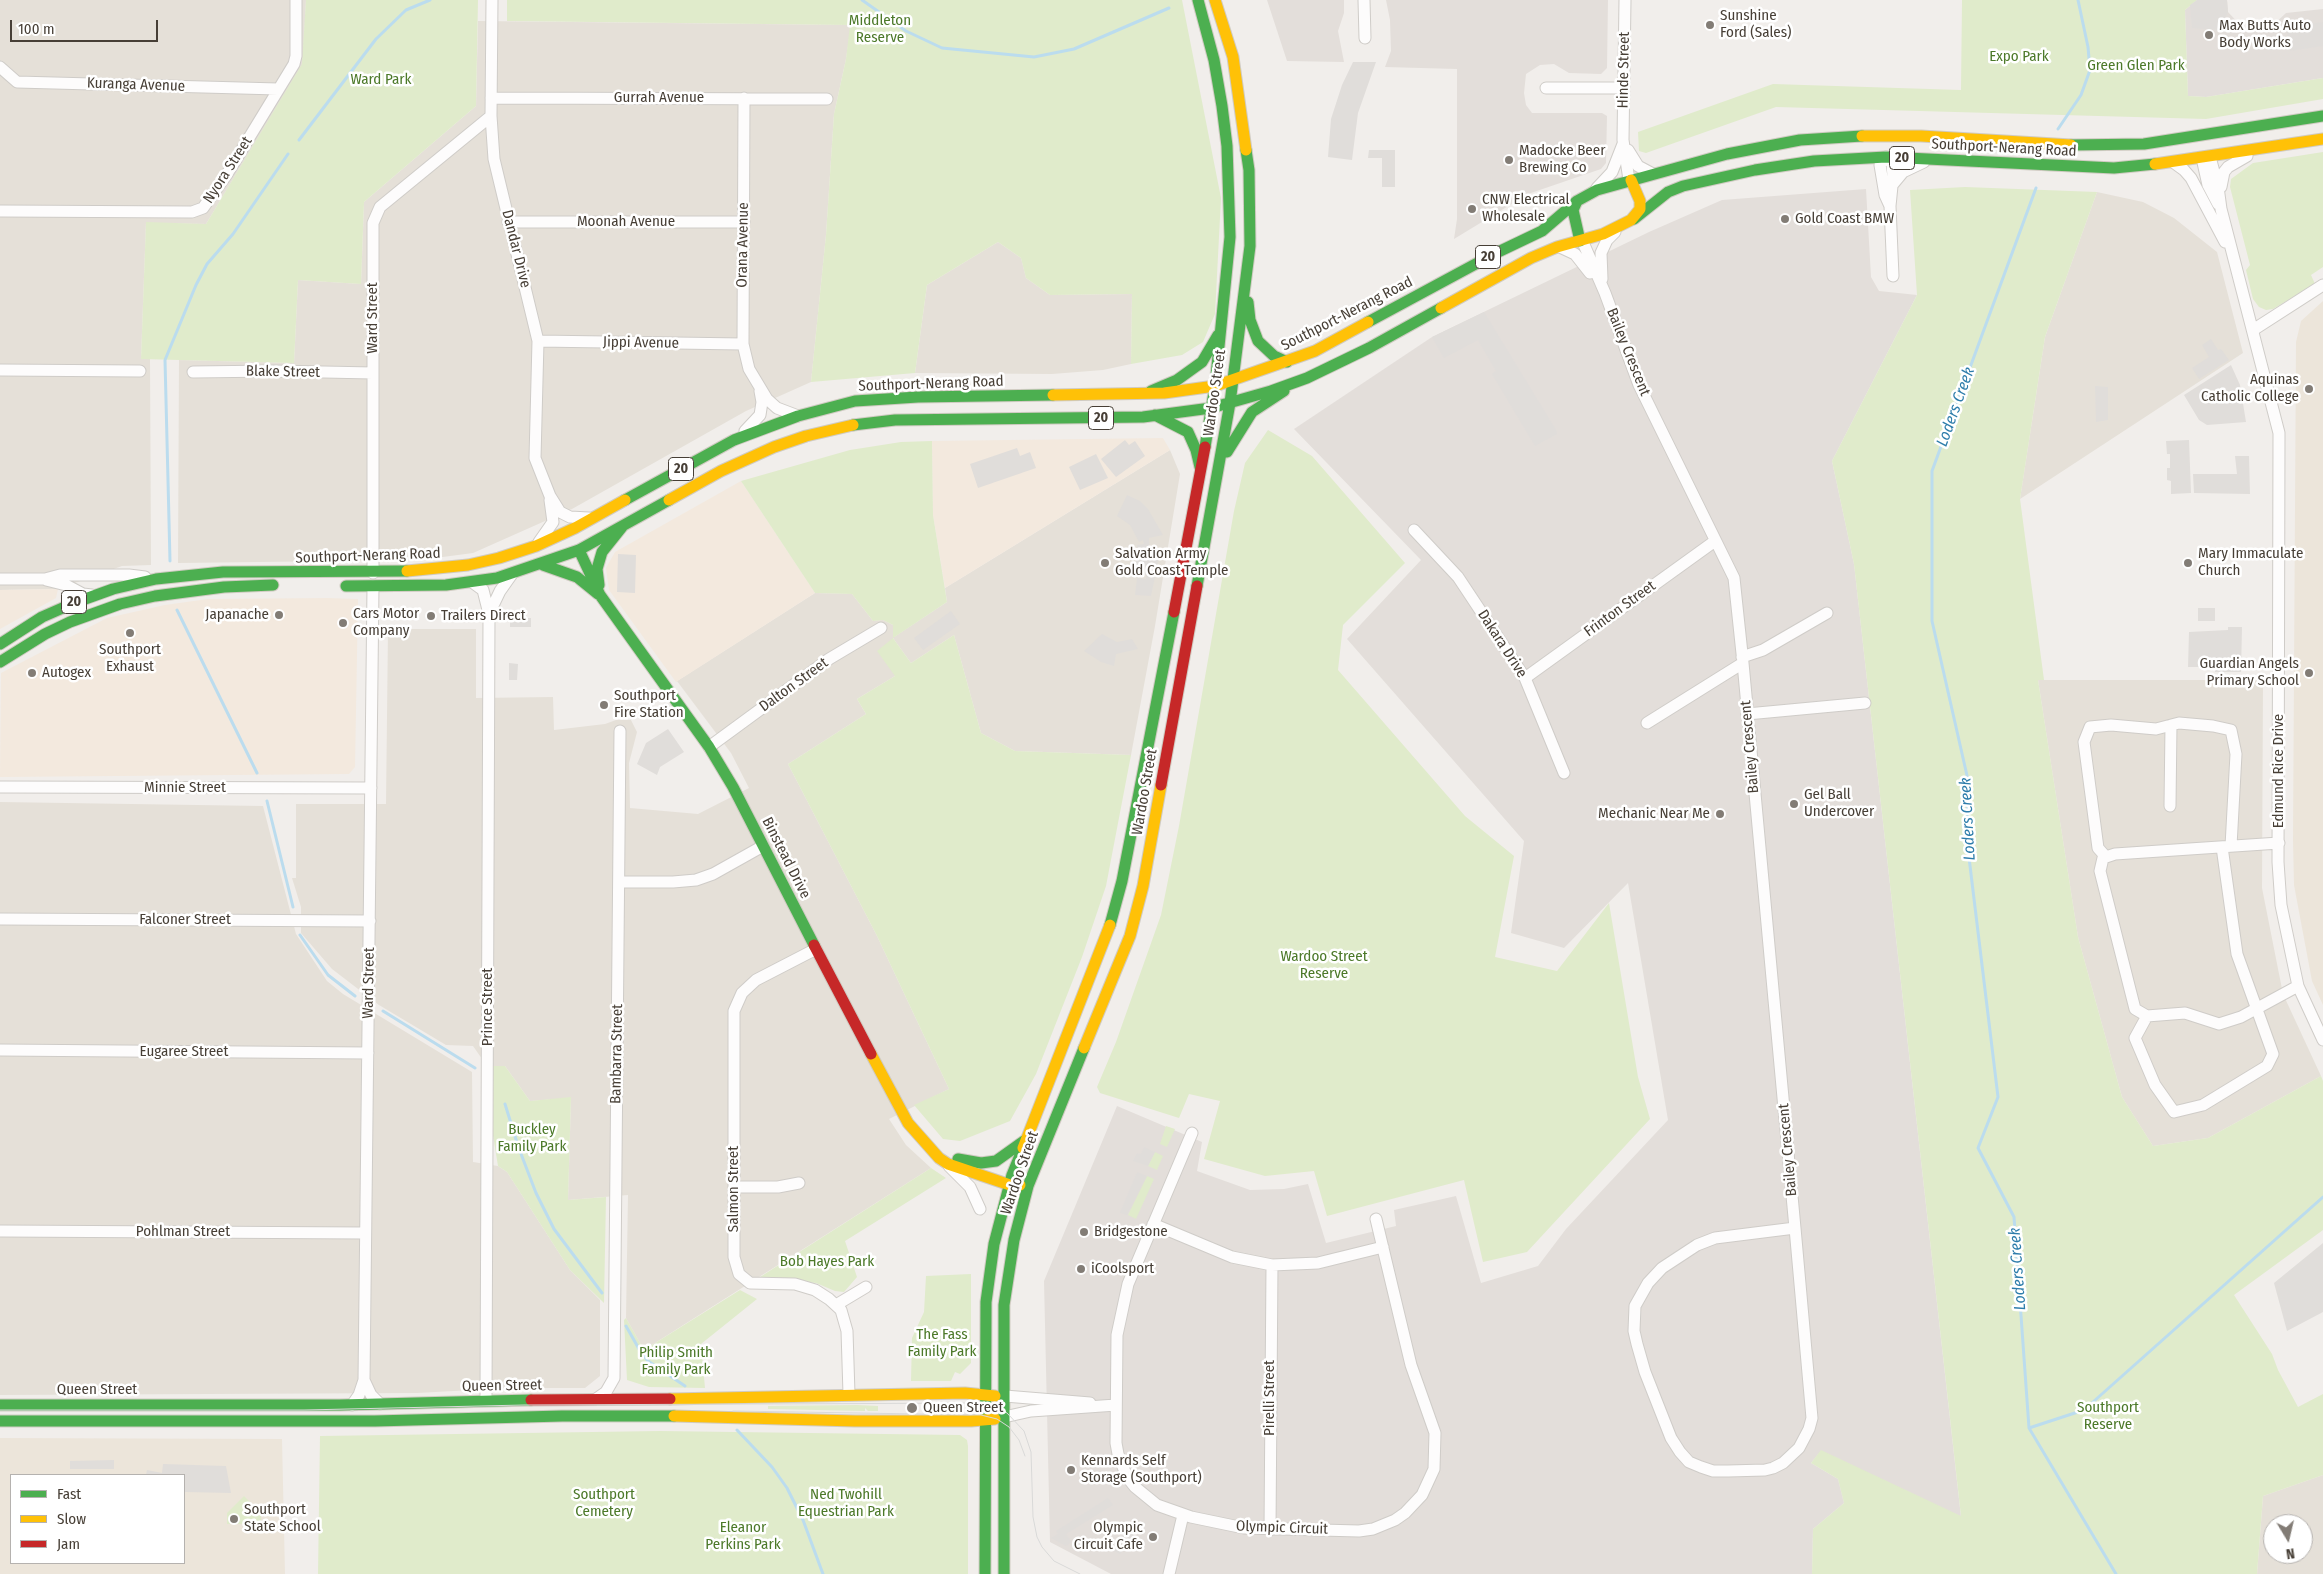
<!DOCTYPE html>
<html>
<head>
<meta charset="utf-8">
<style>
	body { margin:0 }
	#map { position:relative; width:2323px; height:1574px; overflow:hidden; background:#f1eeeb; font-family:"Fira Sans Condensed",sans-serif }
	canvas { display:block }
	.legend { position:absolute; left:10px; top:1474px; width:175px; height:90px; box-sizing:border-box; background:#fff; border:1px solid #b5b2af; margin:0; padding:6px 9px; list-style:none; font-size:15px; color:#473f36 }
	.legend li { display:flex; align-items:center; gap:10px; height:25px }
	.legend b { width:25px; border:1px solid #b5b2af }
	.north { position:absolute; left:2263px; top:1514px; width:50px; height:50px; box-sizing:border-box; background:#fff; border:1px solid #b5b2af; border-radius:50%; rotate:171deg; font-size:14px; font-weight:700; line-height:20px; text-align:center; color:#473f36 }
	.north::after { content:''; display:block; margin:auto; width:18px; height:22px; background:#827c75; clip-path:polygon(50% 0,100% 100%,50% 72%,0 100%) }
	.scale { position:absolute; left:10px; top:20px; width:148px; height:22px; box-sizing:border-box; border:2px solid #473f36; border-top:0; padding-left:6px; font-size:15px; line-height:18px; white-space:nowrap; color:#473f36; -webkit-text-stroke:4px #fff; paint-order:stroke }
</style>
</head>
<body>
<div id="map">
<canvas width="2323" height="1574"></canvas>
<ul class="legend">
<li><b style="height:6px;background:#4caf50"></b>Fast</li>
<li><b style="height:6px;background:#ffc107"></b>Slow</li>
<li><b style="height:6px;background:#c62828"></b>Jam</li>
</ul>
<div class="north">N</div>
<div class="scale">100 m</div>
</div>
<script>
const context = document.querySelector('canvas').getContext('2d');
context.lineJoin = 'round';
function paint(path, color) { context.fillStyle = color; context.fill(path, 'evenodd'); }
const shape = rows => new Path2D(rows.map(r => 'M' + r).join(''));
function stroke(path, color, width, dash) { context.strokeStyle = color; context.lineWidth = width; context.lineCap = dash ? 'butt' : 'round'; context.setLineDash(dash || []); context.stroke(path); }
function write(font, color, halo, rows, align = 'center') {
  context.font = font + ' "Fira Sans Condensed",sans-serif'; context.lineWidth = 5; context.setLineDash([]); context.textBaseline = 'middle'; context.strokeStyle = halo; context.fillStyle = color; for (const [text, x, y, turn = 0] of rows) {
    context.save(); context.translate(x, y); context.rotate((+turn || 0) * Math.PI / 180); context.textAlign = isNaN(turn) ? turn : align; if (halo) context.strokeText(text, 0, 0); context.fillText(text, 0, 0); context.restore();
  }
}
paint(shape([
	[0,0,306,0,303,64,206,224,146,223,141,359,150,359,151,565,122,566,58,589,0,590],
	[478,21,851,25,846,59,834,114,826,235,811,382,746,411,572,509,473,553,420,560,178,563,179,360,294,363,298,280,361,284,364,202,476,106],
	[2097,192,2143,202,2174,218,2217,252,2243,353,2020,499,2045,337],
	[998,242,1021,258,1026,278,1050,295,1132,294,1131,364,1103,370,1052,374,915,373,927,285],
	[1170,450,1180,474,1155,626,1131,755,1015,751,981,733,954,635,911,663,893,638,895,676,857,699,866,714,788,764,877,936,949,1089,889,1119,906,1145,931,1168,644,1350,626,1318,628,1195,568,1200,571,1098,530,1101,505,1066,487,1066,473,1046,446,1045,379,1005,332,969,301,933,301,907,292,878,296,878,296,804,386,804,388,629,476,629,476,698,553,697,554,730,605,724,616,720,631,720,637,732,629,763,630,808,698,814,749,788,731,753,677,681,815,593,852,594,873,621,883,620,893,625,894,637,947,602,945,588],
	[2038,680,2263,680,2262,888,2283,994,2321,1076,2208,1138,2153,1146,2122,1097,2078,937],
	[0,802,263,806,296,934,327,981,343,994,472,1072,473,1162,498,1166,507,1172,570,1270,600,1300,600,1376,585,1388,509,1388,417,1393,0,1395],
	[2323,1475,2323,1574,2257,1574,2263,1496],
	[2273,1524,2303,1524,2303,1554,2273,1554]
]), '#e5e0d8');
paint(shape([
	[1163,438,1170,450,945,588,933,515,932,441],
	[741,481,815,593,676,682,609,590,606,568,615,552],
	[58,589,56,598,0,629,0,590],
	[327,598,358,599,355,767,349,774,0,777,1,673,107,618,165,605,208,599]
]), '#f3e9de');
paint(shape([
	[1267,0,1344,0,1344,13,1338,31,1344,62,1287,61],
	[1386,0,1608,0,1607,68,1601,74,1569,73,1554,64,1540,65,1526,74,1524,93,1526,105,1532,113,1602,113,1607,116,1606,163,1601,169,1528,194,1454,239,1457,219,1457,69,1385,67,1391,51,1390,20],
	[2197,0,2227,0,2228,12,2244,29,2272,26,2286,13,2323,9,2323,78,2206,97,2188,96,2185,10],
	[1866,189,1871,277,1879,291,1917,295,1832,461,1854,564,1961,1517,1821,1451,1811,1463,1838,1479,1844,1503,1813,1529,1812,1574,1111,1574,1050,1542,1044,1281,1117,1106,1202,1142,1197,1171,1250,1190,1284,1189,1308,1184,1326,1243,1396,1226,1394,1210,1456,1196,1481,1283,1538,1266,1566,1229,1668,1120,1628,883,1564,948,1511,933,1524,841,1347,639,1421,560,1294,429,1432,337,1649,232,1722,200]
]), '#e3deda');
paint(shape([
	[2323,301,2323,1005,2312,981,2294,885,2293,840,2296,342,2301,321],
	[0,1438,282,1439,285,1574,0,1574],
	[11,1475,184,1475,184,1563,11,1563]
]), '#ece5da');
paint(shape([
	[306,0,478,0,476,106,364,202,361,284,298,280,294,363,141,359,146,222,206,224,302,64],
	[507,0,1182,0,1221,198,1215,314,1203,342,1182,355,1131,364,1132,294,1050,295,1026,278,1021,258,998,242,927,285,915,373,811,382,826,235,834,114,846,59,850,25,507,21],
	[1962,0,2197,0,2185,10,2188,96,2206,97,2323,78,2323,99,2206,119,1776,107,1646,153,1639,151,1638,132,1773,84,1961,90],
	[2323,152,2323,267,2311,275,2315,284,2273,309,2266,310,2259,307,2253,299,2246,270,2250,265,2230,187,2231,179,2253,163],
	[1965,187,2097,192,2045,337,2020,499,2044,680,2038,680,2078,937,2122,1097,2153,1146,2208,1138,2321,1076,2323,1081,2323,1230,2234,1295,2272,1354,2278,1370,2298,1407,2323,1394,2323,1475,2263,1496,2257,1574,1812,1574,1813,1529,1844,1503,1838,1479,1811,1463,1821,1450,1961,1516,1854,564,1832,461,1917,295,1910,190],
	[1268,430,1312,456,1405,563,1343,625,1338,670,1465,816,1514,856,1495,957,1557,971,1609,903,1638,1077,1650,1119,1527,1252,1483,1262,1464,1180,1327,1216,1314,1171,1265,1176,1204,1159,1220,1101,1189,1094,1179,1118,1100,1093,1097,1087,1116,1042,1161,915,1179,826,1234,511,1245,463],
	[932,441,933,515,947,602,893,638,911,663,954,635,981,733,1015,751,1131,755,1106,886,1082,957,1036,1074,1010,1121,960,1141,943,1139,914,1105,949,1089,877,936,788,764,866,714,857,699,895,676,877,651,893,638,893,625,883,620,873,621,852,594,815,593,741,481,850,450,901,442],
	[487,1066,505,1066,530,1101,571,1097,568,1200,606,1197,604,1303,570,1270,507,1172,498,1166,486,1093],
	[1166,1126,1175,1129,1167,1147,1160,1144],
	[1155,1152,1163,1156,1157,1170,1148,1166],
	[931,1168,946,1178,845,1241,857,1277,844,1292,835,1291,816,1283,760,1277],
	[1147,1176,1154,1179,1136,1219,1128,1215],
	[971,1274,971,1363,960,1374,955,1372,951,1381,911,1381,912,1338,924,1312,926,1276],
	[740,1290,757,1299,701,1344,705,1388,649,1387,627,1380,624,1320,626,1318,644,1350],
	[857,1405,878,1406,878,1411,868,1411,865,1408,865,1411,768,1409,768,1406],
	[660,1431,960,1435,967,1440,968,1446,968,1574,318,1574,320,1436],
	[244,1496,261,1513,261,1524,227,1524,227,1513]
]), '#e0ebcb');
paint(shape([
	[2197,0,2227,0,2228,12,2219,30,2192,28,2190,5],
	[2323,22,2323,46,2290,51,2286,26],
	[1353,62,1376,62,1358,113,1352,160,1328,157,1331,119,1342,85],
	[1369,150,1395,150,1395,187,1382,187,1382,158,1368,158],
	[1484,312,1556,430,1557,434,1535,446,1492,374,1496,371,1478,340,1444,358,1432,337],
	[2211,339,2218,350,2221,349,2229,360,2199,379,2192,368,2209,357,2202,345],
	[2231,365,2240,385,2246,422,2207,425,2199,420,2184,395],
	[2095,386,2108,387,2108,420,2096,422],
	[1125,440,1129,445,1135,441,1145,456,1116,477,1101,459],
	[2189,440,2191,493,2171,494,2171,481,2167,480,2167,468,2170,468,2170,454,2167,454,2166,441],
	[1017,448,1020,456,1030,452,1036,468,978,488,970,464],
	[1096,454,1108,478,1080,490,1069,467],
	[2235,456,2249,456,2250,494,2194,493,2193,474,2237,474],
	[1127,495,1140,501,1148,509,1163,535,1149,538,1150,551,1160,552,1151,596,1135,595,1137,578,1146,579,1146,575,1135,574,1137,545,1144,544,1143,540,1139,542,1130,525,1117,516],
	[618,554,636,555,635,593,617,592],
	[2198,608,2215,608,2215,621,2198,621],
	[951,611,960,624,923,650,914,638],
	[510,618,531,618,531,627,510,627],
	[2228,627,2242,627,2241,672,2215,672,2215,667,2188,667,2189,632,2228,630],
	[1102,634,1117,642,1132,639,1138,649,1116,654,1114,666,1101,662,1084,651],
	[509,663,518,664,517,680,509,680],
	[668,729,684,752,660,767,657,775,637,764,646,743],
	[1144,1147,1155,1152,1148,1166,1133,1161,1137,1153,1141,1154],
	[1137,1172,1147,1176,1127,1215,1120,1213],
	[2323,1243,2323,1312,2287,1331,2274,1283],
	[114,1460,114,1469,70,1469,70,1461],
	[163,1464,226,1466,231,1493,184,1492,184,1475,146,1475,147,1470,162,1473],
	[1108,1498,1113,1505,1066,1534,1071,1542,1066,1546,1051,1538,1058,1534,1056,1531],
	[1132,1521,1140,1525,1120,1554,1112,1550]
]), '#e0ddda');
stroke(shape([
	[862,0,906,31,942,48,1034,57,1074,49,1169,8],
	[2058,129,2081,95,2090,70,2088,47,2078,0],
	[299,140,376,39,406,10,430,0],
	[2036,188,1932,471,1932,621,1968,780,1967,841,1998,1097,1978,1148,2014,1217,2029,1428,2116,1574],
	[170,561,165,360,196,285,207,264,233,234,288,154],
	[177,610,257,773],
	[267,801,293,907],
	[300,935,328,975,355,996],
	[383,1011,475,1068],
	[505,1104,518,1146,536,1193,554,1229,602,1293],
	[626,1326,639,1349,648,1361,685,1386],
	[2029,1428,2084,1410,2323,1197],
	[737,1430,772,1467,787,1488,803,1520,823,1574]
]), '#bbdcee', 3);
const street = shape([
	[492,0,491,116,494,159,538,341,535,458,550,496,560,512,570,517,589,518],
	[1364,0,1365,38],
	[1625,0,1623,140,1629,180],
	[0,67,17,82,278,89],
	[1546,88,1623,88],
	[491,98,827,99],
	[744,98,743,344,749,369,767,399,777,408,798,416],
	[1628,150,1638,166,1653,174],
	[2210,157,2218,187,2221,209,2279,433,2278,862,2281,905,2298,986,2323,1040],
	[2202,158,2208,185,2218,204],
	[2173,162,2184,170,2191,178,2225,242],
	[1893,184,1903,172,1924,162],
	[2221,187,2224,172,2228,167,2247,156],
	[1597,188,1612,172,1623,144],
	[1890,206,1885,195,1880,165,1886,157,1892,164,1893,176,1890,206,1893,276],
	[0,211,192,212,203,208,227,174,294,64,296,56,296,0],
	[508,222,744,222],
	[1582,240,1605,293,1639,385,1734,578,1743,663,1795,1228,1812,1418,1809,1429,1799,1448,1783,1463,1773,1468,1765,1470,1728,1471,1713,1471,1701,1467,1689,1462,1680,1452,1671,1438,1645,1372,1637,1344,1634,1331,1635,1306,1648,1283,1662,1268,1697,1245,1715,1238,1795,1228],
	[1560,247,1575,254,1590,273],
	[1602,279,1601,253,1607,240,1615,232],
	[2253,330,2323,285],
	[538,341,743,344],
	[0,370,140,371],
	[193,372,274,371,373,373],
	[745,431,760,415,762,402,760,391],
	[1414,530,1458,577,1525,678,1564,773],
	[539,542,553,522,550,500],
	[373,573,373,223,380,207,491,116],
	[0,579,45,579,60,575,129,575,145,577],
	[46,580,66,585,83,594,92,595],
	[472,582,483,590,489,614,486,1400],
	[489,614,500,591,512,574],
	[1742,657,1763,650,1827,613],
	[1525,678,1715,541],
	[1747,714,1865,703],
	[1647,723,1743,663],
	[709,747,829,659,881,628],
	[0,787,371,788],
	[2170,806,2171,725],
	[2279,843,2115,854,2103,858,2100,871,2135,1009,2147,1016,2185,1013,2219,1024,2241,1017,2298,986],
	[2106,857,2098,848,2084,742,2090,727,2111,725,2156,729,2179,723,2213,726,2231,730,2236,754,2231,846],
	[619,882,673,882,696,880,713,874,763,846],
	[0,919,370,921],
	[816,949,756,980,742,993,734,1011,734,1257,739,1274,750,1283,795,1284,815,1290,829,1299,841,1310,847,1331,849,1394],
	[2147,1016,2135,1038,2155,1085,2174,1112,2203,1105,2267,1066,2273,1054,2237,954,2222,847],
	[0,1050,368,1053],
	[1192,1133,1128,1284,1117,1335,1116,1443,1118,1454,1127,1477,1135,1487,1157,1505,1191,1517,1244,1528,1359,1531,1373,1529,1395,1520,1405,1513,1422,1495,1434,1469,1435,1433,1411,1365,1376,1219],
	[949,1166,970,1187,980,1209],
	[734,1187,778,1187,799,1183],
	[1153,1224,1232,1257,1272,1265,1318,1263,1383,1247],
	[0,1231,365,1233],
	[836,1305,866,1287],
	[364,1380,371,1395,380,1404],
	[1005,1396,1090,1403],
	[596,1399,606,1392,614,1378,620,731],
	[352,1405,359,1395,364,1380,373,586],
	[1004,1417,1031,1411,1116,1405],
	[1270,1530,1272,1265],
	[1169,1574,1183,1515]
]);
const fast = shape([
	[1198,0,1214,60,1222,106,1227,146,1230,237,1215,386,1205,447],
	[2071,145,2144,144,2323,116],
	[1577,201,1573,210,1580,241],
	[1634,219,1668,192,1683,186,1755,170,1814,161,1886,157,2114,168,2155,164],
	[1248,302,1250,320,1258,341,1274,356,1287,362],
	[1368,322,1496,253,1542,231,1577,201,1597,190,1727,154,1800,140,1862,136],
	[1151,391,1177,380,1202,362,1218,335],
	[1155,415,1188,432,1196,450,1200,467],
	[853,425,895,420,1143,417,1211,408,1271,391,1307,378,1369,348,1441,308],
	[1227,452,1252,412,1284,391],
	[625,500,734,440,798,416,855,401,918,397,1053,395],
	[579,550,600,595,709,747,733,787,814,945],
	[543,565,577,577,598,594],
	[599,585,597,569,602,552,622,527],
	[346,586,446,585,497,578,579,550,669,500],
	[1197,586,1230,403,1250,246,1249,170,1246,150],
	[0,644,42,617,74,603,113,589,156,579,223,572,407,571],
	[0,662,45,634,70,622,120,604,155,596,224,587,273,585],
	[1110,925,1122,881,1174,612],
	[958,1159,981,1163,996,1161,1024,1141],
	[0,1405,340,1405,531,1400],
	[0,1421,375,1421,562,1416,674,1416],
	[985,1574,986,1302,994,1244,1012,1175,1023,1148],
	[1004,1574,1004,1305,1014,1240,1028,1186,1084,1048]
]);
const slow = shape([
	[1215,0,1233,57,1246,150],
	[1862,136,1921,136,2071,145],
	[2155,164,2323,139],
	[1441,308,1531,258,1557,247,1603,234,1631,220,1640,209,1640,201,1631,180],
	[1053,395,1164,393,1215,386,1315,351,1368,322],
	[669,500,721,471,774,447,806,436,853,425],
	[407,571,468,565,499,558,536,546,575,528,625,500],
	[1084,1048,1130,936,1143,886,1161,785],
	[871,1054,908,1123,939,1158,948,1164,1010,1185,1020,1185],
	[1023,1148,1110,925],
	[670,1399,965,1393,995,1396],
	[674,1416,855,1421,971,1421,995,1419]
]);
const jam = shape([
	[1174,612,1205,447],
	[1161,785,1197,586],
	[814,945,871,1054],
	[531,1400,670,1399]
]);
stroke(street, '#cfccc8', 13);
stroke(fast, '#d0cbc2', 13);
stroke(slow, '#d0cbc2', 13);
stroke(jam, '#d0cbc2', 13);
stroke(street, '#fdfcfc', 11);
stroke(fast, '#4caf50', 11);
stroke(slow, '#ffc107', 11);
stroke(jam, '#c62828', 11);
stroke(shape([
	[0,1410,304,1410,524,1405,981,1403,996,1407,1007,1413,1024,1431,1031,1452,1033,1517,1037,1537,1042,1547,1054,1561,1080,1574],
	[733,1411,981,1415,997,1419,1009,1427,1019,1440,1025,1456]
]), '#d9d9d8', 1);
for (const [x, y, r, color] of [
	[1710,25,5,"#827c75"],
	[2209,35,5,"#827c75"],
	[1509,160,5,"#827c75"],
	[1472,209,5,"#827c75"],
	[1785,219,5,"#827c75"],
	[2309,389,5,"#827c75"],
	[1105,563,5,"#827c75"],
	[2188,563,5,"#827c75"],
	[279,615,5,"#827c75"],
	[431,616,5,"#827c75"],
	[343,623,5,"#827c75"],
	[130,633,5,"#827c75"],
	[32,673,5,"#827c75"],
	[2309,673,5,"#827c75"],
	[604,705,5,"#827c75"],
	[1794,804,5,"#827c75"],
	[1720,814,5,"#827c75"],
	[1084,1232,5,"#827c75"],
	[1081,1269,5,"#827c75"],
	[912,1408,6,"#827c75"],
	[1071,1470,5,"#827c75"],
	[234,1519,5,"#827c75"],
	[1153,1537,5,"#827c75"]
]) { const dot = new Path2D(); dot.arc(x, y, r, 0, 2 * Math.PI); context.fillStyle = color; context.fill(dot); stroke(dot, '#fff', 2); }
for (const [x, y, w] of [
	[1902,158,25],
	[1488,257,25],
	[1101,418,25],
	[681,469,25],
	[74,602,25]
]) { const box = new Path2D(); box.roundRect(x - w / 2, y - 11.5, w, 23, 4); context.fillStyle = '#fff'; context.fill(box); stroke(box, '#473f36', 1); }
write('bold 14px', '#473f36', null, [
	["20",1902,158],
	["20",1488,257],
	["20",1101,418],
	["20",681,469],
	["20",74,602]
]);
write('15px', '#473f36', '#fff', [
	["Sunshine",1720,16],
	["Ford (Sales)",1720,33],
	["Max Butts Auto",2219,26],
	["Body Works",2219,43],
	["Madocke Beer",1519,151],
	["Brewing Co",1519,168],
	["CNW Electrical",1482,200],
	["Wholesale",1482,217],
	["Gold Coast BMW",1795,219],
	["Aquinas",2299,380,"right"],
	["Catholic College",2299,397,"right"],
	["Salvation Army",1115,554],
	["Gold Coast Temple",1115,571],
	["Mary Immaculate",2198,554],
	["Church",2198,571],
	["Cars Motor",353,614],
	["Company",353,631],
	["Japanache",269,615,"right"],
	["Trailers Direct",441,616],
	["Southport",130,650,"center"],
	["Exhaust",130,667,"center"],
	["Guardian Angels",2299,664,"right"],
	["Primary School",2299,681,"right"],
	["Autogex",42,673],
	["Southport",614,696],
	["Fire Station",614,713],
	["Gel Ball",1804,795],
	["Undercover",1804,812],
	["Mechanic Near Me",1710,814,"right"],
	["Bridgestone",1094,1232],
	["iCoolsport",1091,1269],
	["Queen Street",923,1408],
	["Kennards Self",1081,1461],
	["Storage (Southport)",1081,1478],
	["Southport",244,1510],
	["State School",244,1527],
	["Olympic",1143,1528,"right"],
	["Circuit Cafe",1143,1545,"right"]
], 'left');
write('15px', '#4c7929', '#fff', [
	["Middleton",880,21],
	["Reserve",880,38],
	["Expo Park",2019,57],
	["Green Glen Park",2136,66],
	["Ward Park",381,80],
	["Wardoo Street",1324,957],
	["Reserve",1324,974],
	["Buckley",532,1130],
	["Family Park",532,1147],
	["Bob Hayes Park",827,1262],
	["The Fass",942,1335],
	["Family Park",942,1352],
	["Philip Smith",676,1353],
	["Family Park",676,1370],
	["Southport",2108,1408],
	["Reserve",2108,1425],
	["Southport",604,1495],
	["Cemetery",604,1512],
	["Ned Twohill",846,1495],
	["Equestrian Park",846,1512],
	["Eleanor",743,1528],
	["Perkins Park",743,1545]
]);
write('15px', '#473f36', '#fff', [
	["Hinde Street",1624,70,-89],
	["Kuranga Avenue",136,85,2],
	["Gurrah Avenue",659,98],
	["Southport-Nerang Road",2004,148,3],
	["Nyora Street",228,170,-57],
	["Moonah Avenue",626,222],
	["Orana Avenue",743,245,-89],
	["Dandar Drive",516,249,76],
	["Southport-Nerang Road",1347,314,-27],
	["Ward Street",373,318,-90],
	["Jippi Avenue",641,343,1],
	["Bailey Crescent",1628,352,68],
	["Blake Street",283,372,1],
	["Southport-Nerang Road",931,384,-2],
	["Wardoo Street",1215,393,-82],
	["Southport-Nerang Road",368,556,-2],
	["Frinton Street",1620,609,-36],
	["Dakara Drive",1502,644,57],
	["Dalton Street",794,685,-36],
	["Bailey Crescent",1750,747,-95],
	["Edmund Rice Drive",2279,771,-90],
	["Minnie Street",185,788],
	["Wardoo Street",1145,792,-80],
	["Binstead Drive",786,858,63],
	["Falconer Street",185,920],
	["Ward Street",369,983,-89],
	["Prince Street",488,1007,-90],
	["Eugaree Street",184,1052],
	["Bambarra Street",617,1054,-89],
	["Bailey Crescent",1788,1150,-95],
	["Wardoo Street",1020,1173,-71],
	["Salmon Street",734,1189,-90],
	["Pohlman Street",183,1232],
	["Queen Street",502,1386,-1],
	["Queen Street",97,1390],
	["Pirelli Street",1270,1398,-90],
	["Olympic Circuit",1282,1528,2]
]);
write('italic 16px', '#2e7dab', '#fff', [
	["Loders Creek",1956,407,-70],
	["Loders Creek",1968,819,-93],
	["Loders Creek",2018,1269,-94]
]);
</script>
</body>
</html>
